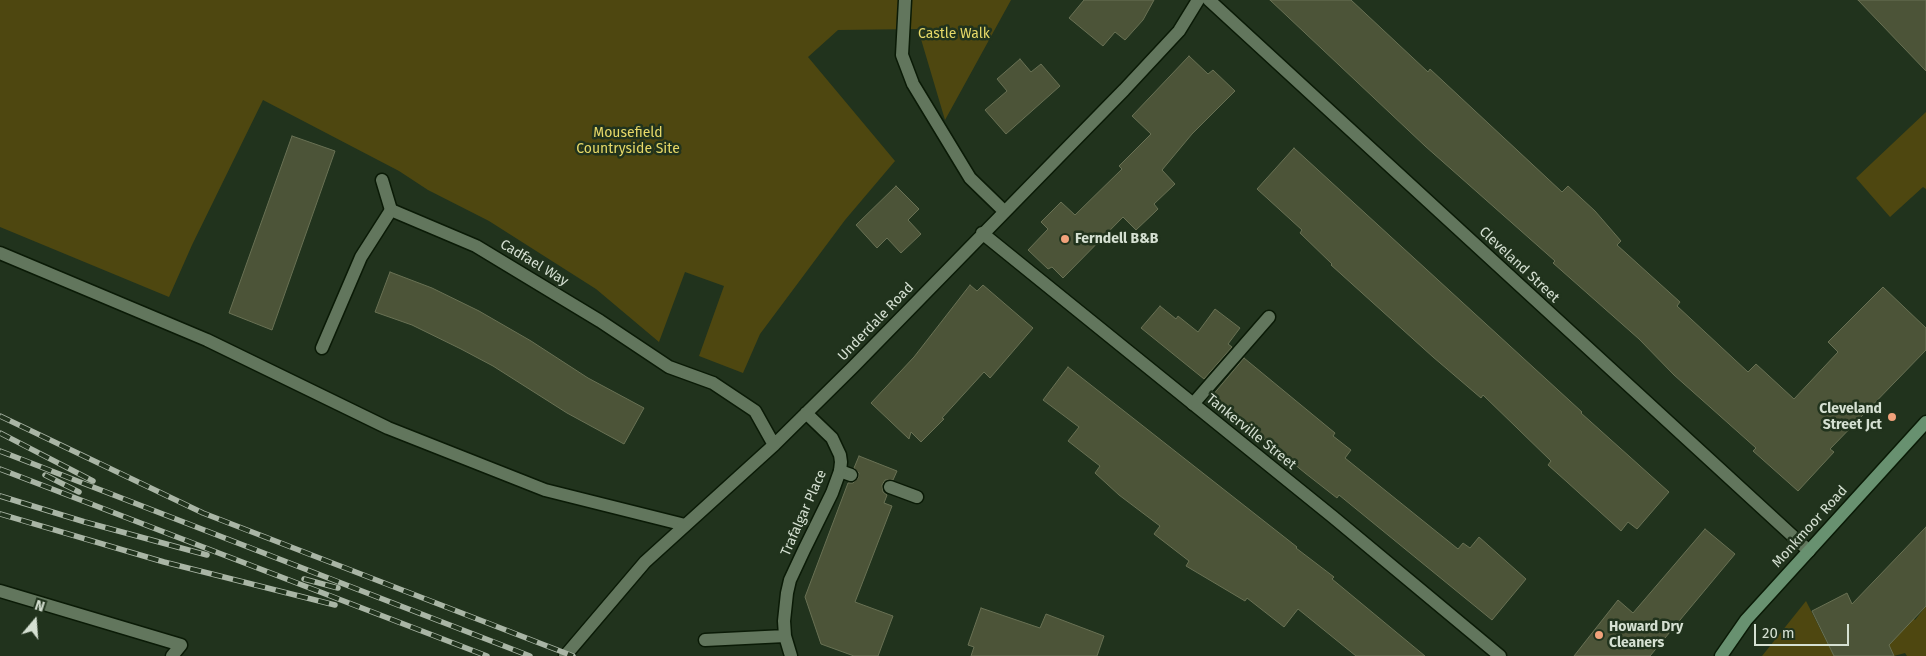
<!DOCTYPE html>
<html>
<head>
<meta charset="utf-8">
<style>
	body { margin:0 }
	#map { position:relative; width:1926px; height:656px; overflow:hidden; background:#21331d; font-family:"Fira Sans",sans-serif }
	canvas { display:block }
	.north { position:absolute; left:10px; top:596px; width:50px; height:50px; -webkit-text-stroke:4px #21331d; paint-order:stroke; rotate:18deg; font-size:14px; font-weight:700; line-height:20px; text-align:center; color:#d5e0d2 }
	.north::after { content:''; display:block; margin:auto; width:18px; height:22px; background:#d5e0d2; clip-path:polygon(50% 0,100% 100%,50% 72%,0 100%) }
	.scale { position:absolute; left:1754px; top:624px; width:95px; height:22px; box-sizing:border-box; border:2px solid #d5e0d2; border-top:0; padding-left:6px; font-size:15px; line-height:18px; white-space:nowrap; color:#d5e0d2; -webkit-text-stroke:4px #21331d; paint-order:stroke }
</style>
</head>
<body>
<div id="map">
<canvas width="1926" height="656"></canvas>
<div class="north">N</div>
<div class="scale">20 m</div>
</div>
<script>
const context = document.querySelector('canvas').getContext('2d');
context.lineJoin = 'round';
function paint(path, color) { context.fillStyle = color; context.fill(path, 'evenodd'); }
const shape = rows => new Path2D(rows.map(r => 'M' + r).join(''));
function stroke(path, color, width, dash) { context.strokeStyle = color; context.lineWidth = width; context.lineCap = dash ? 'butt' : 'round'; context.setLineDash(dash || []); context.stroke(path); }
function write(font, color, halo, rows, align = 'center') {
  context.font = font + ' "Fira Sans",sans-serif'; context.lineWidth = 5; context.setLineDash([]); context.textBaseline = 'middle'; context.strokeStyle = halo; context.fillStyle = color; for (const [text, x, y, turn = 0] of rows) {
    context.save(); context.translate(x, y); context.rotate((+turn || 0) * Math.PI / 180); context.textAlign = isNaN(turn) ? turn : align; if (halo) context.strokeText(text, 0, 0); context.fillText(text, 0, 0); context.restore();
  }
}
paint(shape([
	[0,0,1011,0,945,120,918,29,838,30,808,57,895,161,845,220,760,334,743,373,699,356,724,286,685,272,659,342,596,289,489,221,428,190,399,171,263,100,192,245,169,297,0,227],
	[1926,112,1926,189,1923,187,1890,217,1856,178],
	[1806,601,1834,656,1762,656],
	[1926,606,1926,656,1907,656,1905,653,1894,656,1881,629,1910,615,1915,620]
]), '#4e4710');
const building = shape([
	[1084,0,1154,0,1143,20,1125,40,1115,32,1103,46,1069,18,1084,0],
	[1270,0,1351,0,1428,72,1430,69,1562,192,1568,186,1595,211,1621,241,1617,245,1680,302,1677,306,1748,372,1756,364,1794,399,1838,352,1828,342,1883,287,1926,328,1926,350,1830,449,1834,452,1798,491,1753,451,1756,448,1674,375,1639,339,1553,263,1555,261,1425,146,1270,0],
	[1858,0,1926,0,1926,71,1858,0],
	[1189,56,1208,74,1213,70,1235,91,1192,134,1162,170,1175,184,1154,204,1158,209,1155,212,1136,230,1123,217,1063,278,1052,267,1048,269,1028,250,1048,229,1041,222,1061,202,1075,215,1122,169,1119,166,1151,134,1132,116,1189,56],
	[1020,59,1031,72,1041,64,1060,86,1006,134,985,110,1007,91,997,79,1020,59],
	[292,136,335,151,272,330,229,313,292,136],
	[1294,148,1582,412,1581,413,1669,492,1637,529,1628,522,1621,531,1567,482,1548,465,1551,461,1483,395,1481,398,1433,357,1331,265,1332,264,1300,233,1302,230,1257,189,1294,148],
	[896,186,919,209,908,220,921,234,901,253,887,238,877,248,856,225,896,186],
	[390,272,432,288,479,311,531,341,588,378,644,408,624,444,567,413,493,366,461,349,412,325,375,312,390,272],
	[970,285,977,291,983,285,1033,328,990,378,984,372,942,418,944,419,921,442,911,432,909,439,871,403,914,357,970,285],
	[1160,306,1176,319,1178,316,1198,332,1215,309,1240,328,1228,344,1232,347,1204,379,1141,328,1160,306],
	[1244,358,1335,433,1333,436,1351,450,1345,458,1458,549,1463,543,1470,548,1479,537,1526,579,1492,620,1339,495,1337,498,1305,473,1212,396,1244,358],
	[1068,367,1297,547,1296,548,1334,577,1332,579,1425,656,1356,656,1298,609,1284,627,1247,598,1245,601,1186,566,1189,561,1154,534,1160,526,1119,495,1095,473,1100,466,1068,441,1079,427,1043,400,1068,367],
	[859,456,897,471,893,480,885,480,882,485,883,492,887,495,884,503,892,506,855,602,893,616,878,656,854,656,821,644,805,597,848,483,853,483,858,478,859,473,854,468,859,456],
	[1926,527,1926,606,1889,645,1894,656,1834,656,1812,611,1847,593,1852,604,1926,527],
	[1705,529,1735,554,1650,656,1574,656,1618,600,1633,613,1705,529],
	[981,608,1040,628,1046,614,1104,636,1097,656,971,656,974,647,968,645,981,608]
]);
paint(building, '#4c5438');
stroke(building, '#697154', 1);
const lane = shape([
	[905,0,902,55,913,84,970,178,1004,211],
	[382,180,391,210],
	[0,253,207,340,388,428,545,490,685,525],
	[1193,404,1269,317],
	[840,471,851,475],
	[890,487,917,497],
	[0,591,181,645,172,656]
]);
const street = shape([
	[1209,0,1809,551],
	[982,233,1333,517,1500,656],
	[322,348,361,257,391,210,476,246,600,321,669,367,713,383,755,411,774,445],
	[705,640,785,636],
	[565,656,645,562,774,445,853,367,1124,90,1179,31,1198,0],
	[791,656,785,636,784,621,787,593,790,580,804,550,832,493,840,471,841,462,840,455,832,438,806,413]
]);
const secondary = shape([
	[1721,656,1746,620,1926,422]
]);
stroke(lane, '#0a1a06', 15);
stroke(street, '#0a1a06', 15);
stroke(secondary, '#0a1a06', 15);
stroke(lane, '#62765d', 12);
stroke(street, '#62765d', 12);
stroke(secondary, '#689170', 12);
const rail = shape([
	[0,416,203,513,573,656],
	[0,433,93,481],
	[0,451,530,656],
	[0,469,487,656],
	[45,475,79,492],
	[0,496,85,522,207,555],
	[0,514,164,562,335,605],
	[304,579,338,588]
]);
stroke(rail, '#a9b5a5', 5.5);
stroke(rail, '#21331d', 4, [11]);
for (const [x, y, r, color] of [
	[1065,239,5,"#f1a27b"],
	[1892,417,5,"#f1a27b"],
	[1599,635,5,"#f1a27b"]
]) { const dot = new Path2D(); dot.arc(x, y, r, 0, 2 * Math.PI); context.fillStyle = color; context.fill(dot); stroke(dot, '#21331d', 2); }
write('14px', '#e7d968', '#21331d', [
	["Castle Walk",954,34],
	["Mousefield",628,133],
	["Countryside Site",628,149]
]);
write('bold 14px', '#d5e0d2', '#21331d', [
	["Ferndell B&B",1075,239],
	["Cleveland",1882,409,"right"],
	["Street Jct",1882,425,"right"],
	["Howard Dry",1609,627],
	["Cleaners",1609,643]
], 'left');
write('14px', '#d5e0d2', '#21331d', [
	["Cadfael Way",534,263,31],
	["Cleveland Street",1519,265,43],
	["Underdale Road",876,322,-46],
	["Tankerville Street",1251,432,39],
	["Trafalgar Place",804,513,-66],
	["Monkmoor Road",1810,527,-48]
]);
</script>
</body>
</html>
